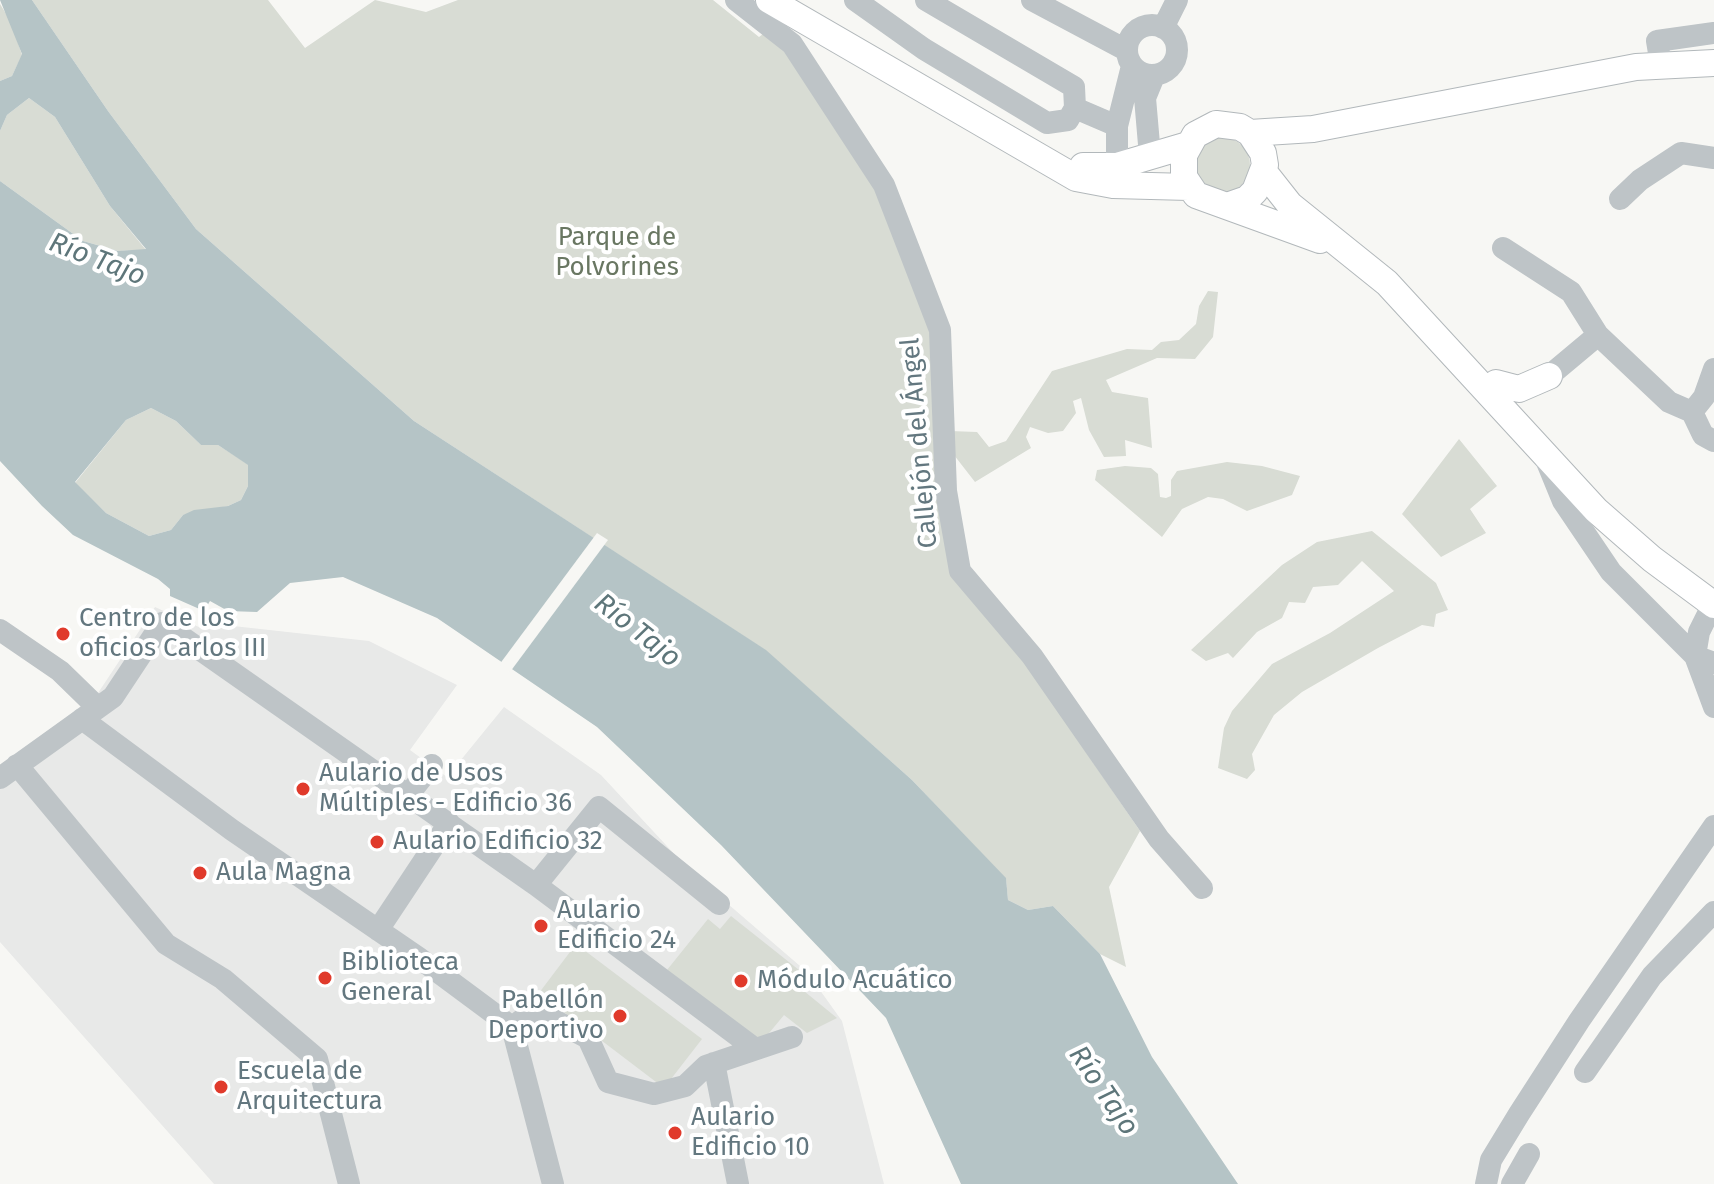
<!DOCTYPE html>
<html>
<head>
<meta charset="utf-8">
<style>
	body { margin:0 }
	canvas { display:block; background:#f7f7f4 }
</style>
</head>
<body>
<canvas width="1714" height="1184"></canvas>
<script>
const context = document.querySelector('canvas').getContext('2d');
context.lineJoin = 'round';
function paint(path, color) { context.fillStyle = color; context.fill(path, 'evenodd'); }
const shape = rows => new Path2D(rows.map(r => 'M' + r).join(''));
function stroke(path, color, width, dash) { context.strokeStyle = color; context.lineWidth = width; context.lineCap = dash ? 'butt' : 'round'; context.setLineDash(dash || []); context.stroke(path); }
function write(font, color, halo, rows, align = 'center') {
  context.font = font + ' "Fira Sans",sans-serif'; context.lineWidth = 8; context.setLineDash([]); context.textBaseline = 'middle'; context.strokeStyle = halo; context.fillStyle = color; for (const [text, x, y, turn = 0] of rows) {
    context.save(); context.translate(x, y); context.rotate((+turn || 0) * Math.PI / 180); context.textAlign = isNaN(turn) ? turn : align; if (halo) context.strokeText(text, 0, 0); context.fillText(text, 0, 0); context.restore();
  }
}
paint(shape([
	[155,607,201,628,208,617,224,625,369,641,457,685,410,750,447,777,504,707,601,775,692,873,807,972,842,1021,884,1184,214,1184,0,942,0,768,98,693]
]), '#e8e9e8');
paint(shape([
	[32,0,268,0,305,48,375,0,426,12,458,0,713,0,759,37,763,34,774,41,792,60,881,192,935,346,955,576,1021,657,1140,831,1109,887,1126,967,1100,954,1053,906,1028,910,1008,900,1006,879,912,780,765,650,414,421,196,229,108,111],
	[0,4,11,22,22,55,12,76,0,81],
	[29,98,55,117,110,206,146,250,118,251,83,241,0,181,0,131,7,115],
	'1194 165a28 28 0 1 1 56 0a28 28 0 1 1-56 0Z',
	[1208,291,1218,292,1213,337,1195,359,1157,358,1106,380,1112,392,1148,398,1152,448,1125,440,1126,456,1104,457,1089,430,1081,398,1073,401,1076,413,1063,431,1048,433,1030,427,1026,437,1031,448,975,482,954,455,950,431,977,432,989,447,1006,441,1052,371,1127,349,1152,350,1161,342,1179,340,1196,324,1199,306],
	[151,408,176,421,201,445,218,445,249,465,248,486,241,500,228,506,183,515,171,530,149,536,106,513,75,483,126,420],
	[1459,439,1497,486,1470,509,1486,533,1441,557,1402,514],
	[1227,462,1262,466,1300,476,1292,495,1247,511,1223,499,1208,497,1182,509,1162,537,1095,480,1097,470,1125,466,1151,468,1158,474,1160,497,1166,498,1171,496,1171,480,1177,471],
	[1372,531,1436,583,1448,610,1436,614,1434,627,1422,625,1378,648,1302,692,1274,715,1252,754,1255,770,1247,779,1218,768,1224,728,1232,711,1272,664,1330,633,1394,591,1362,561,1338,585,1313,587,1305,603,1289,602,1282,618,1257,632,1233,658,1228,653,1206,661,1191,650,1282,565,1317,542],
	[731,916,804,974,799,987,837,1018,807,1033,784,1015,760,1044,667,970,708,919,720,929],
	[576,944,702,1039,664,1088,539,993]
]), '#d8dcd4');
paint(shape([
	[0,0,32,0,108,111,196,229,414,421,766,650,912,780,1006,878,1008,900,1028,910,1053,906,1100,954,1152,1057,1238,1184,961,1184,886,1018,721,845,597,727,437,618,343,577,290,583,257,612,228,611,210,601,204,611,170,596,170,589,158,579,73,535,42,506,0,461,0,181,83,241,118,251,146,249,110,206,55,117,29,98,7,115,0,131,0,81,12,76,22,54],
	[151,408,176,421,201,445,218,445,248,465,248,486,241,500,228,506,194,510,183,515,171,530,149,536,106,513,75,482,126,420]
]), '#b5c4c6');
paint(shape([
	[597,533,608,540,510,672,499,665]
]), '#f7f7f4');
const major = shape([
	[769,0,1076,178,1113,185,1189,187],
	[1250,133,1313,129,1636,67,1714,63],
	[1083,166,1117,166,1188,145],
	[1264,172,1290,205,1387,283,1596,510,1652,559,1714,605],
	[1227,206,1247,199,1255,191,1265,165,1263,153,1250,133,1240,127,1216,124,1195,135,1184,155,1184,177,1196,195,1320,240],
	[1496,383,1519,389,1549,376]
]);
stroke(major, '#b2b8bb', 28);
stroke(shape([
	[736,0,792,44,884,185,910,252,940,330,946,491,960,571,1032,656,1159,839,1202,888],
	[855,0,924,49,1047,123,1068,120,1075,108,1117,126],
	[926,0,1074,87,1075,108],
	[1032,0,1126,50],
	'1127 50a25 25 0 1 1 50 0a25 25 0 1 1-50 0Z',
	[1163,28,1177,0],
	[1661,65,1657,41,1714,33],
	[1150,156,1145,98,1154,76],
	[1117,166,1117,126,1132,66],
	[1620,199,1640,180,1681,153,1714,158],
	[1503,248,1571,292,1598,335,1669,402,1692,412,1703,435,1714,441],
	[1549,376,1598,335],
	[1692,412,1704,397,1714,369],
	[1547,462,1563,501,1611,572,1695,656,1714,663],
	[1713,604,1699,632,1695,656,1714,707],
	[0,630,60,671,97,707],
	[82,719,232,830,419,958,512,1027,535,1010,588,1038,608,1082,654,1094,685,1086,706,1066,792,1037],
	[17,765,166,944,223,979,317,1059,349,1184],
	[0,778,113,697,162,623,536,885,599,807,719,904],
	[409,794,432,765],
	[536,885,754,1048],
	[378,930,449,823],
	[512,1027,553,1184],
	[714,1063,738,1184],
	[1585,1072,1652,976,1714,912],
	[1486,1184,1491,1160,1519,1114,1579,1021,1714,826],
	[1512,1184,1529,1154]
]), '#bec4c7', 22);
stroke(major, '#fff', 26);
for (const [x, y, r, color] of [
	[63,634,8,"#e03a2b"],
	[303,789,8,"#e03a2b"],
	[377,842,8,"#e03a2b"],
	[200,873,8,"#e03a2b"],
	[541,926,8,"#e03a2b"],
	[325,978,8,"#e03a2b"],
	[741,981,8,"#e03a2b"],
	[620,1016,8,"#e03a2b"],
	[221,1087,8,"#e03a2b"],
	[675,1133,8,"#e03a2b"]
]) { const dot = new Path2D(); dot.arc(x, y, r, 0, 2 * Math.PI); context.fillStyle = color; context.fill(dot); stroke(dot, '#fff', 3); }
write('26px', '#697762', '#fff', [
	["Parque de",617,238],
	["Polvorines",617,268]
]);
write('26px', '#63777f', '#fff', [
	["Callejón del Ángel",920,443,-95]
]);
write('26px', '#63777f', '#fff', [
	["Centro de los",79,619],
	["oficios Carlos III",79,649],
	["Aulario de Usos",319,774],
	["Múltiples - Edificio 36",319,804],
	["Aulario Edificio 32",393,842],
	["Aula Magna",216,873],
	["Aulario",557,911],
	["Edificio 24",557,941],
	["Biblioteca",341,963],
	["General",341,993],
	["Módulo Acuático",757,981],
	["Pabellón",604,1001,"right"],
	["Deportivo",604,1031,"right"],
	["Escuela de",237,1072],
	["Arquitectura",237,1102],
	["Aulario",691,1118],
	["Edificio 10",691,1148]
], 'left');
write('italic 28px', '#5e767a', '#fff', [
	["Río Tajo",97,260,21],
	["Río Tajo",637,631,38],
	["Río Tajo",1103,1091,56]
]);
</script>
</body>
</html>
